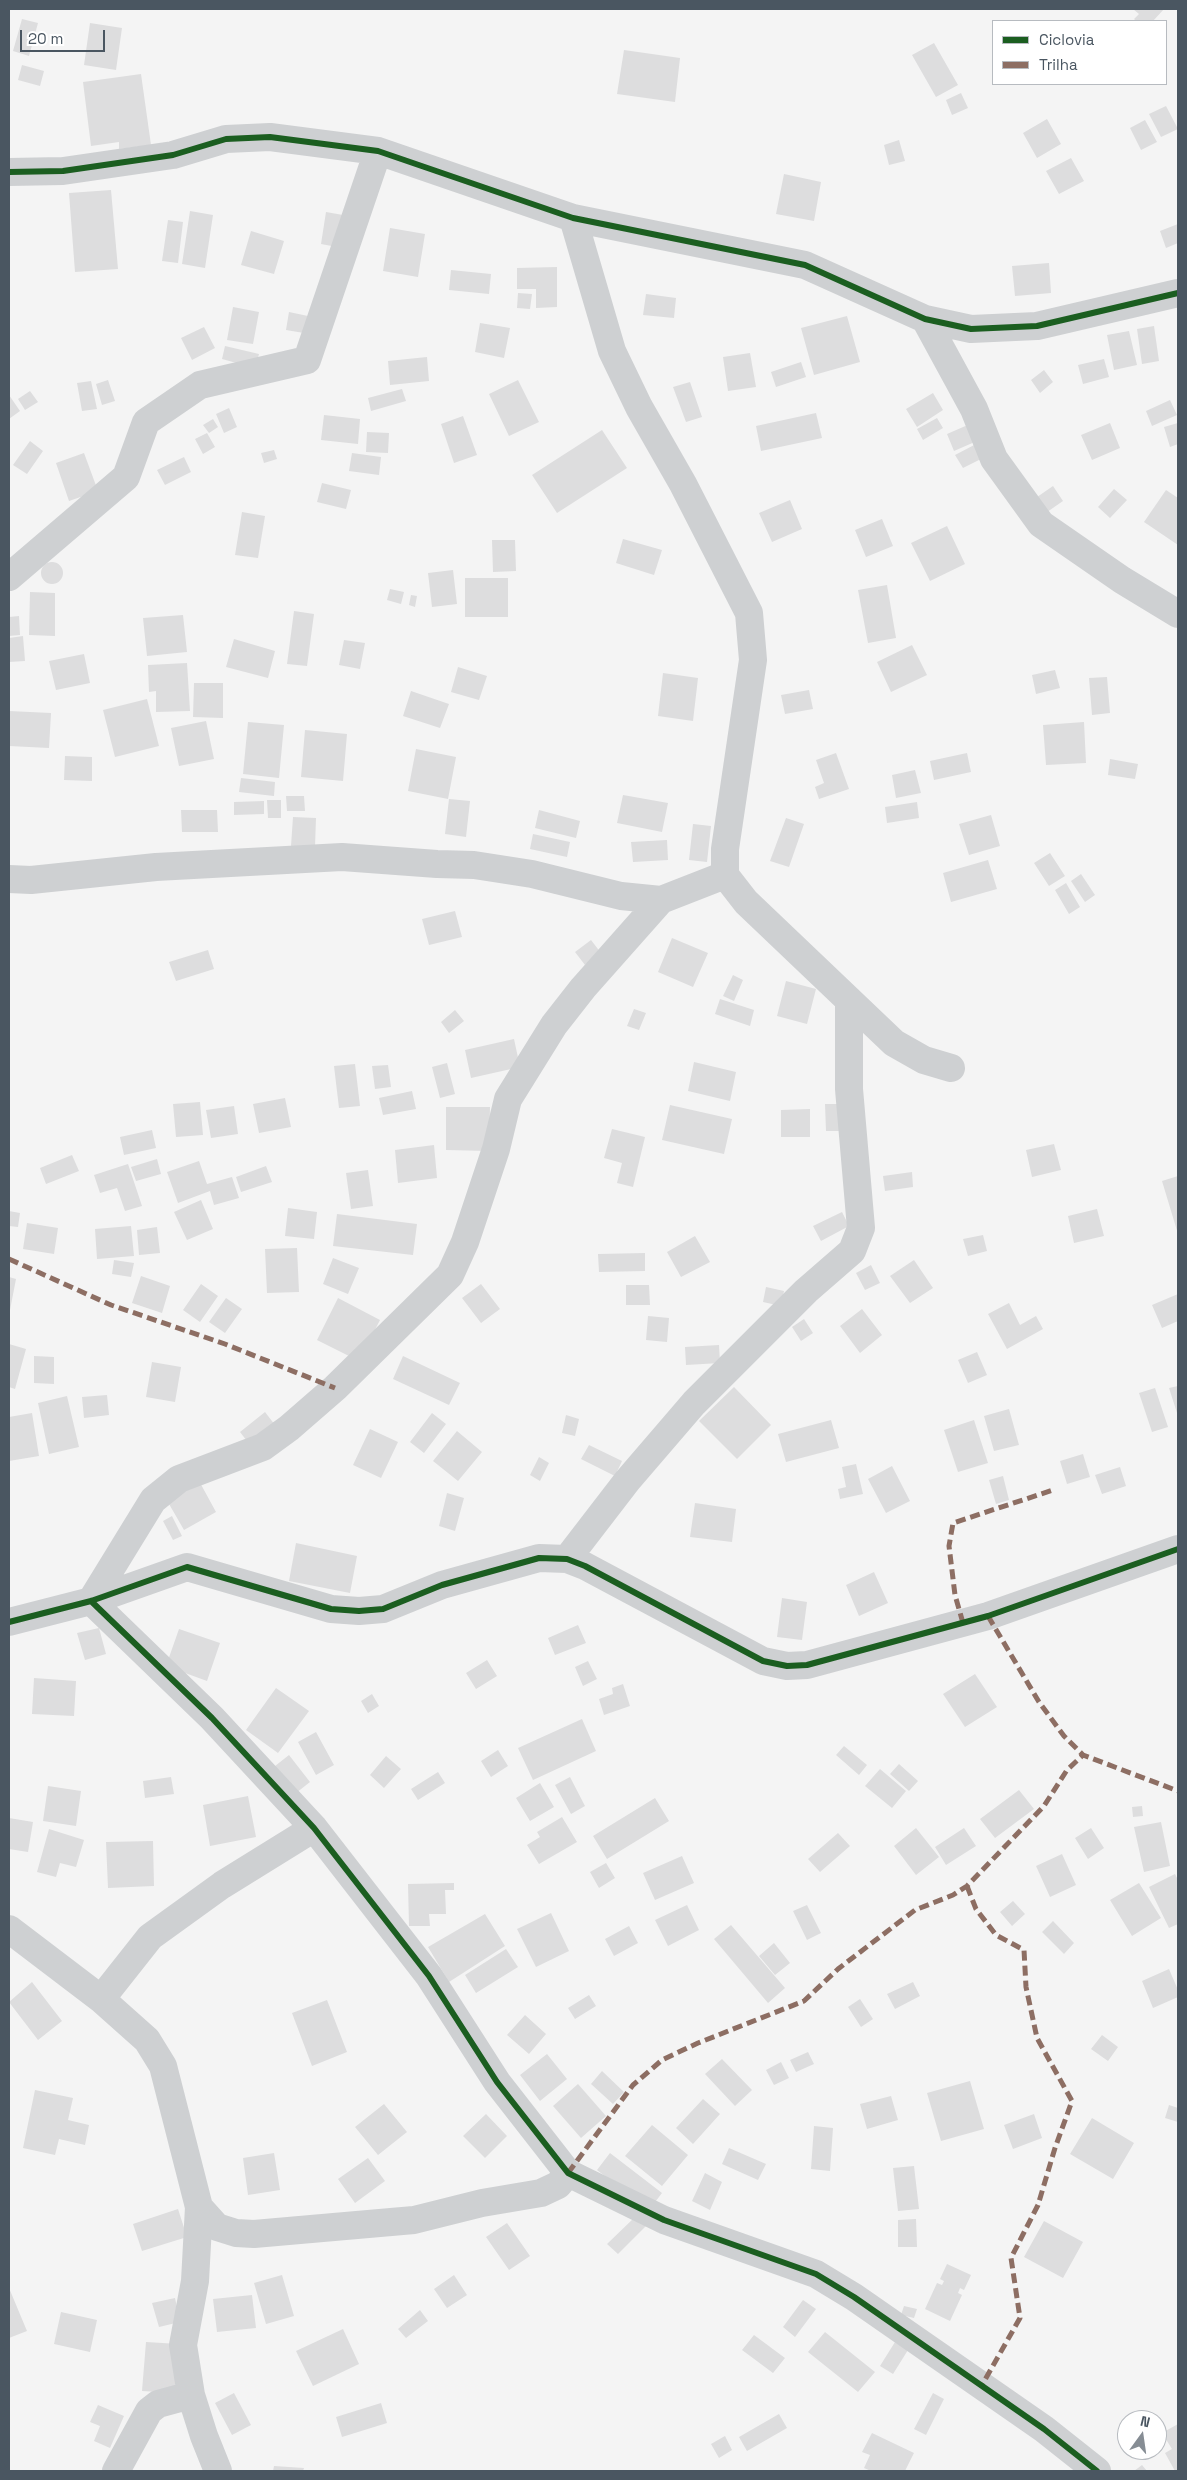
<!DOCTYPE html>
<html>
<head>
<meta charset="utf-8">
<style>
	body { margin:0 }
	#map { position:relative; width:1187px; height:2480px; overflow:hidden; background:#f4f4f4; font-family:"Space Grotesk",sans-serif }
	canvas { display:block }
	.frame { position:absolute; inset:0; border:10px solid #4a5661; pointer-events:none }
	.legend { position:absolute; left:992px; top:20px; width:175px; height:65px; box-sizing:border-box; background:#fff; border:1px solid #b7bbc0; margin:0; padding:6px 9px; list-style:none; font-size:15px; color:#4a5661 }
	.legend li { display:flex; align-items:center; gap:10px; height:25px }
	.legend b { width:25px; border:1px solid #b7bbc0 }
	.north { position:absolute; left:1117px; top:2410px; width:50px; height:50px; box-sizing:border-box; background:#fff; border:1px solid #b7bbc0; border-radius:50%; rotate:14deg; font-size:14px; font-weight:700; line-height:20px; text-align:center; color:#4a5661 }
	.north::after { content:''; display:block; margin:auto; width:18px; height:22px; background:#868d94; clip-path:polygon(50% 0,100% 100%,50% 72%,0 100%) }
	.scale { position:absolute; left:20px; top:30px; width:85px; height:22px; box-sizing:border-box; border:2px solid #4a5661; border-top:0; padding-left:6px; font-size:15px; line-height:18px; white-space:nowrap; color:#4a5661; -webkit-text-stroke:4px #fff; paint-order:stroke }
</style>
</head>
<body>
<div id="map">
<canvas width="1187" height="2480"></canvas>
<div class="frame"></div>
<ul class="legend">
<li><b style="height:6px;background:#1b5e20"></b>Ciclovia</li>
<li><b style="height:6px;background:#8d6e63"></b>Trilha</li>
</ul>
<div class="north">N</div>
<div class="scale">20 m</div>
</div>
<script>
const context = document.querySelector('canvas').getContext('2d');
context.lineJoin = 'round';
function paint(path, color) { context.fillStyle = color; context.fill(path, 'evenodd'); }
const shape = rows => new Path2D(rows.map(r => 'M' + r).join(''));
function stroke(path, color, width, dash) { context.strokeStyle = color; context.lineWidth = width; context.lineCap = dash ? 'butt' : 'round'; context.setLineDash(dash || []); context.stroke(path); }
paint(shape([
	[1133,9,1164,9,1153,21,1136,21,1134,19,1139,14],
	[22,19,38,23,29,56,13,51],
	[90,23,122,28,116,70,84,65],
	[934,43,958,85,936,97,912,55],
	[624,50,680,58,675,102,617,94],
	[22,65,44,71,40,86,18,80],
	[141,74,151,145,119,149,119,142,91,146,83,82],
	[961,93,968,108,952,115,946,100],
	[1166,106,1178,129,1161,137,1149,114],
	[1047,119,1061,144,1037,158,1023,133],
	[1145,120,1157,142,1141,150,1130,128],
	[899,140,905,161,889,165,884,145],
	[1071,158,1084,181,1059,194,1046,171],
	[784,174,821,182,814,221,776,214],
	[111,190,118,269,75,272,69,193],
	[190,211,213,215,205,268,182,264],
	[326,212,343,215,337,247,321,244],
	[168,220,183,222,178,263,162,261],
	[1178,224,1178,243,1166,248,1160,231],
	[390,228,425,234,418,277,383,271],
	[251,231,284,241,274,274,241,265],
	[1049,263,1051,293,1015,296,1012,266],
	[557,267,557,307,536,308,536,289,517,289,517,268],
	[451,270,491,274,489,294,449,290],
	[518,293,532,294,530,309,517,308],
	[646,294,676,298,674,318,643,315],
	[233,307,259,312,253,344,227,340],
	[289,312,308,316,304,333,286,330],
	[847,316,860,362,814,375,801,328],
	[480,323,510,328,504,358,475,352],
	[1154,326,1159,361,1142,364,1137,329],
	[204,327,215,348,192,360,181,338],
	[1129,331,1137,365,1114,370,1107,335],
	[225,346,259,354,255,368,222,359],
	[750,353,756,387,728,391,723,357],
	[427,357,429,381,390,385,388,361],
	[1104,359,1109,377,1083,384,1078,365],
	[801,362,806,377,776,387,771,372],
	[1044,370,1053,382,1040,393,1031,380],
	[108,380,115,401,102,405,96,384],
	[518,380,539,422,509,436,489,394],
	[91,381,97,409,82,411,77,383],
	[690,382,702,417,686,422,673,387],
	[402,389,406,401,371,411,368,398],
	[30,391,38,402,25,410,18,399],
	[933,393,943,410,917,427,906,409],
	[9,395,20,411,9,419],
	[1170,400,1177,415,1152,426,1146,411],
	[229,408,237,427,224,433,216,414],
	[816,413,822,438,761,451,756,426],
	[324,415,360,419,358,444,321,440],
	[463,416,477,455,454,463,441,424],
	[937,418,943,428,923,440,917,429],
	[213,419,218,427,209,433,203,425],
	[1110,423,1120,448,1092,460,1081,435],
	[1178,423,1178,444,1170,447,1164,427],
	[970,424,977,441,954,451,947,434],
	[602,430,627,468,557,513,532,475],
	[367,432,389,433,388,453,366,452],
	[207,433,215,447,203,454,195,439],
	[30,441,43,451,27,474,13,465],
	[978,443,985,457,963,468,955,455],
	[274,450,277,459,264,463,261,453],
	[84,453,98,491,69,501,56,463],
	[352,453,381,457,379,475,349,471],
	[184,457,191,472,165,485,157,470],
	[322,483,351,490,346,509,317,502],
	[1053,486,1063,501,1037,519,1027,504],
	[1114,489,1127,500,1110,518,1098,507],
	[1166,490,1178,498,1178,545,1144,522],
	[790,500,802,529,772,542,759,513],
	[242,512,265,516,258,558,235,555],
	[882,519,893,546,866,557,855,530],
	[947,526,965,564,930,581,911,543],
	[623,539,662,550,654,575,616,563],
	[492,540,515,540,516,571,493,572],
	'41 573a11 11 0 1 1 22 0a11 11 0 1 1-22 0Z',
	[453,570,457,604,432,607,428,573],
	[465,578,508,578,508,617,465,617],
	[887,585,896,638,868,643,858,590],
	[390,589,404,592,401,604,387,600],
	[30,592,55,593,55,636,29,635],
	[411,595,417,596,415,607,409,605],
	[294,611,314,614,307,666,287,664],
	[183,615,187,652,147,656,143,618],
	[19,616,20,635,9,636,9,617],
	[23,636,25,661,9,662,9,638],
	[234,639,275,651,268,678,226,667],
	[344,640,365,643,360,669,339,665],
	[912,645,927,675,891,692,877,662],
	[84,654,90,683,56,690,49,661],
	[187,663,190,711,156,712,156,691,149,692,148,665],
	[458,667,487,676,479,700,451,692],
	[1055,670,1060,688,1036,694,1032,675],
	[663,673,698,678,693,721,658,716],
	[1107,677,1110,713,1092,715,1089,678],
	[194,683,223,683,223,718,193,717],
	[809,690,813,709,785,714,781,695],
	[411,691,449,704,440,728,403,716],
	[147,699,159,746,115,757,103,710],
	[9,711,51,713,49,748,9,746],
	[206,721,214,759,179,766,171,728],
	[248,722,284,725,279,778,243,774],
	[1084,722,1086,763,1046,765,1043,725],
	[305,730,347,734,343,781,301,777],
	[416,749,456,757,448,799,408,791],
	[836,753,849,789,819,799,815,787,824,783,816,760],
	[967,753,971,772,934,780,930,761],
	[65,756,92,757,92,781,64,780],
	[1110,759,1138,764,1135,779,1108,775],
	[915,770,921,793,896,798,892,775],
	[241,778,275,782,274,796,239,792],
	[623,795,668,803,662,832,617,823],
	[286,796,304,796,305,811,287,811],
	[449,799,470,801,466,837,445,834],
	[267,800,281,800,281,818,268,818],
	[264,801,264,814,234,815,234,802],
	[917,802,919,818,887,823,885,807],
	[181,810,217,810,218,832,182,832],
	[539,810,580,821,576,838,535,828],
	[991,815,1000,846,969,855,959,824],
	[293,817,316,818,315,847,291,846],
	[786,818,804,824,789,867,770,861],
	[693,824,711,826,707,862,689,860],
	[533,834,570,842,567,857,530,849],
	[667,840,668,860,633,862,631,842],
	[1050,853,1065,876,1049,886,1034,863],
	[988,860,997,889,951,902,943,873],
	[1081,874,1095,895,1085,902,1071,881],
	[1066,883,1080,907,1069,914,1055,890],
	[455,911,462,937,429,945,422,919],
	[672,938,708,953,693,987,658,972],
	[591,940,601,953,585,965,575,952],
	[208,950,214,969,176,981,169,962],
	[733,975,743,980,734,1001,723,996],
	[786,981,816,989,807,1024,777,1016],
	[720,999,754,1010,750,1026,715,1014],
	[634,1009,646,1013,639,1030,627,1026],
	[455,1010,464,1021,449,1033,441,1022],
	[514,1039,520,1067,471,1078,465,1050],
	[694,1062,736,1072,730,1101,688,1091],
	[447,1063,455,1094,440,1098,432,1067],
	[355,1064,360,1106,339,1108,334,1066],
	[388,1065,391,1087,375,1089,372,1066],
	[412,1091,416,1109,383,1115,379,1098],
	[285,1098,291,1127,259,1133,253,1104],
	[200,1102,203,1135,176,1137,173,1104],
	[825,1104,843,1104,844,1131,826,1131],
	[670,1105,732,1119,724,1154,662,1140],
	[234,1106,238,1134,211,1138,206,1110],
	[446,1107,490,1107,489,1151,446,1150],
	[810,1109,810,1137,781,1137,781,1110],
	[612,1129,645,1137,633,1187,617,1183,622,1163,604,1158],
	[152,1130,156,1148,124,1155,120,1137],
	[1054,1144,1061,1170,1032,1177,1026,1150],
	[434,1145,437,1178,398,1183,395,1150],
	[72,1155,79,1171,46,1184,40,1168],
	[157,1159,161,1174,136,1181,131,1167],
	[199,1161,207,1184,232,1177,239,1198,214,1205,210,1191,178,1203,167,1172],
	[128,1164,142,1206,125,1211,117,1188,100,1193,94,1175],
	[266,1166,272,1182,241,1192,236,1177],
	[368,1170,373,1206,351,1209,346,1173],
	[912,1172,913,1187,885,1191,883,1176],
	[1178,1176,1178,1234,1162,1181],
	[201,1200,213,1229,187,1240,174,1212],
	[288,1208,317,1212,314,1239,285,1236],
	[1097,1209,1104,1236,1074,1243,1068,1216],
	[9,1211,20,1213,18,1227,9,1226],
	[842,1212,849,1226,821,1241,813,1226],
	[337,1214,417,1224,413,1255,333,1246],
	[27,1223,58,1228,54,1254,23,1249],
	[131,1226,134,1256,97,1259,95,1229],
	[157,1227,160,1253,139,1255,137,1230],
	[983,1235,987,1251,968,1256,963,1239],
	[695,1236,710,1262,681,1277,667,1252],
	[297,1248,299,1292,267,1293,265,1249],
	[645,1253,645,1271,599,1272,598,1254],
	[333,1258,359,1268,348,1294,323,1284],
	[114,1260,134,1263,131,1277,112,1274],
	[914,1260,933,1288,910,1303,890,1276],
	[871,1265,880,1283,865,1290,856,1273],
	[141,1276,170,1286,162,1313,132,1303],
	[9,1277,16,1279,10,1310,9,1310],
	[201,1284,218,1296,200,1322,183,1310],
	[481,1284,500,1309,481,1323,462,1298],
	[626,1285,649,1285,650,1305,626,1305],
	[766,1287,784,1291,781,1306,763,1302],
	[1178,1294,1178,1321,1162,1328,1152,1305],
	[226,1298,242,1309,225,1333,209,1322],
	[338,1298,380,1320,359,1361,317,1340],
	[1009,1303,1020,1325,1036,1316,1043,1329,1007,1349,988,1314],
	[862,1309,882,1335,860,1353,840,1326],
	[648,1316,669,1318,667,1342,646,1340],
	[804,1319,813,1333,801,1341,792,1327],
	[9,1344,26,1349,15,1389,9,1387],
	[719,1345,720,1363,686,1365,685,1347],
	[977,1352,987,1375,968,1383,958,1360],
	[34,1356,54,1357,54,1384,34,1383],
	[403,1356,460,1383,449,1405,393,1379],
	[152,1362,181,1367,175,1402,146,1397],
	[1178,1386,1178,1416,1169,1388],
	[734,1387,771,1425,737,1459,699,1421],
	[1155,1388,1168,1427,1152,1432,1139,1393],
	[107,1395,109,1415,84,1418,82,1397],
	[67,1396,79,1447,49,1454,38,1403],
	[1009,1409,1019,1445,994,1451,984,1416],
	[265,1412,275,1425,250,1445,240,1432],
	[32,1413,39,1456,9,1461,9,1417],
	[432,1413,446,1424,424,1453,410,1442],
	[566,1415,579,1419,575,1436,562,1433],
	[831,1420,839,1448,786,1462,778,1434],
	[974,1420,988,1463,958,1472,944,1430],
	[370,1429,398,1442,381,1478,353,1465],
	[457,1431,482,1452,458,1481,433,1461],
	[589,1445,622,1461,615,1476,581,1459],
	[1083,1454,1090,1477,1067,1484,1060,1461],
	[539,1457,549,1463,540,1481,530,1475],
	[856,1464,863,1494,840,1499,838,1489,846,1487,842,1467],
	[892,1466,910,1501,886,1513,868,1479],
	[1120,1467,1126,1486,1102,1494,1095,1475],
	[1003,1476,1009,1500,996,1504,989,1480],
	[198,1479,216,1512,184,1530,165,1497],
	[447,1493,464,1498,455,1531,439,1526],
	[695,1503,736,1509,732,1542,690,1537],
	[172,1516,182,1536,173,1540,163,1521],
	[296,1543,357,1556,350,1593,289,1581],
	[874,1572,888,1603,859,1616,846,1585],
	[782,1598,807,1602,802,1640,777,1637],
	[578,1625,586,1643,555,1655,548,1638],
	[99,1628,106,1654,85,1660,77,1633],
	[179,1629,220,1643,207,1681,166,1666],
	[487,1660,497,1676,476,1689,466,1673],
	[588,1661,597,1679,583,1686,575,1667],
	[975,1674,997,1707,965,1727,943,1694],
	[34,1678,76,1681,74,1716,32,1714],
	[623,1684,630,1706,604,1715,599,1699,613,1694,612,1688],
	[276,1688,309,1711,278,1753,246,1730],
	[372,1694,379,1706,368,1713,361,1701],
	[582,1719,596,1751,533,1780,518,1748],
	[316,1732,334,1765,316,1775,298,1742],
	[844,1746,867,1765,859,1775,836,1755],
	[498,1750,508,1766,491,1777,481,1761],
	[289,1755,310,1782,291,1797,270,1770],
	[386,1756,401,1769,384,1788,370,1775],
	[899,1764,918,1781,909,1791,890,1774],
	[880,1769,906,1791,892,1808,865,1786],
	[438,1772,445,1783,418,1800,411,1789],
	[171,1777,174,1794,145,1798,143,1781],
	[570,1777,585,1806,571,1814,555,1785],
	[540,1783,554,1807,530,1821,516,1798],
	[48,1786,81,1791,76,1826,43,1821],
	[1019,1790,1034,1809,995,1838,980,1819],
	[248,1796,256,1837,210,1846,203,1805],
	[655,1798,669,1821,607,1859,593,1836],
	[1142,1806,1143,1816,1133,1817,1132,1807],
	[562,1817,577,1842,539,1864,527,1845,540,1837,537,1832],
	[9,1818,33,1822,28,1852,9,1849],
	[1161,1822,1170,1866,1144,1872,1134,1827],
	[916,1828,939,1857,916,1875,894,1846],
	[964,1828,976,1846,946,1865,935,1847],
	[1091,1828,1104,1848,1088,1859,1075,1838],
	[49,1829,84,1840,76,1867,60,1863,56,1877,37,1872],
	[838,1833,850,1846,820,1872,808,1859],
	[153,1841,154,1886,108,1888,106,1842],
	[1062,1854,1076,1885,1050,1897,1036,1866],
	[682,1856,694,1883,655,1900,643,1873],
	[606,1863,615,1878,599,1888,590,1872],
	[1175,1874,1178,1880,1178,1924,1169,1928,1149,1887],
	[454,1883,454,1890,445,1890,446,1914,429,1914,430,1926,409,1926,408,1884],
	[1139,1883,1161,1918,1132,1936,1110,1900],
	[1013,1901,1025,1914,1012,1926,1000,1912],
	[687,1905,699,1930,668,1946,655,1920],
	[807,1905,821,1933,807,1940,793,1911],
	[551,1913,569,1951,536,1967,517,1929],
	[485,1914,505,1946,449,1982,428,1947],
	[1053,1921,1074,1943,1064,1954,1042,1932],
	[731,1925,785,1988,768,2003,714,1939],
	[629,1926,638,1943,614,1956,605,1939],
	[774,1943,790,1963,775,1975,759,1956],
	[506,1949,518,1967,476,1993,465,1975],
	[1169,1969,1178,1990,1178,1997,1153,2008,1142,1981],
	[32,1982,62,2021,38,2040,9,2002],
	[913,1982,920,1996,895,2009,887,1994],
	[589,1995,596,2006,575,2019,568,2008],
	[860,1999,873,2019,861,2027,848,2007],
	[327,2000,347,2052,312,2066,292,2013],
	[525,2015,546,2034,529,2054,507,2035],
	[1102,2035,1118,2047,1108,2061,1091,2049],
	[808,2052,814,2064,796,2072,790,2060],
	[547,2054,567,2079,540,2101,520,2075],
	[722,2059,752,2090,735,2106,705,2074],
	[781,2062,789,2078,774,2085,766,2070],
	[602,2071,624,2092,613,2104,591,2084],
	[970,2081,984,2129,941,2141,927,2093],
	[578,2084,606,2116,581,2138,553,2106],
	[35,2090,73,2098,68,2120,89,2125,85,2145,59,2139,55,2155,23,2148],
	[891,2096,898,2120,867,2129,860,2104],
	[703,2099,720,2114,693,2144,676,2128],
	[384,2104,407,2132,378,2155,355,2127],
	[1169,2105,1178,2108,1178,2122,1165,2118],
	[486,2114,507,2136,485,2158,463,2136],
	[1034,2114,1042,2138,1013,2149,1004,2125],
	[1092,2118,1134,2143,1113,2179,1070,2154],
	[652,2125,688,2155,662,2186,625,2156],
	[814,2126,833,2128,830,2171,811,2169],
	[729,2148,766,2164,758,2180,722,2164],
	[274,2153,280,2190,248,2195,243,2158],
	[610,2153,662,2193,649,2210,597,2170],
	[368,2158,385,2181,355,2203,338,2179],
	[914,2166,919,2209,898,2211,893,2168],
	[705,2173,722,2182,710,2210,692,2201],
	[178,2209,187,2237,142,2251,133,2224],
	[635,2217,649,2223,618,2254,607,2244],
	[916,2219,917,2247,898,2247,898,2220],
	[1044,2221,1083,2242,1063,2278,1024,2257],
	[507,2223,530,2256,509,2270,486,2237],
	[947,2264,971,2275,964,2290,960,2288,958,2293,962,2295,950,2321,925,2309,937,2283,942,2285,944,2281,940,2279],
	[282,2275,294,2316,266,2324,254,2283],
	[454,2275,467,2295,447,2308,434,2289],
	[9,2288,27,2331,9,2338],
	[252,2295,256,2328,217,2332,213,2299],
	[175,2298,180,2322,159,2327,152,2303],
	[803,2300,816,2309,795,2337,783,2327],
	[904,2306,917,2309,914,2318,901,2315],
	[420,2310,428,2321,406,2338,398,2329],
	[61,2312,97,2320,90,2352,54,2344],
	[343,2329,359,2364,313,2386,296,2351],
	[825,2332,875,2372,858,2392,808,2352],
	[754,2335,785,2358,773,2373,742,2350],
	[146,2342,179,2344,175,2393,142,2391],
	[895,2342,908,2350,893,2374,880,2366],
	[234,2393,251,2425,232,2435,215,2403],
	[933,2393,944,2399,926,2435,914,2429],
	[381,2403,387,2423,342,2437,336,2417],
	[98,2405,124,2416,110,2448,94,2441,100,2426,90,2422],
	[779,2414,787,2428,747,2451,739,2437],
	[1178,2424,1178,2470,1175,2471,1165,2453,1172,2449,1162,2433],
	[872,2433,914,2453,905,2471,871,2471,864,2468,870,2455,862,2452],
	[725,2436,732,2450,719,2458,711,2444],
	[1142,2465,1147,2471,1134,2471],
	[274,2466,304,2468,303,2471,273,2471]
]), '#ddddde');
stroke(shape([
	[9,172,63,171,173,155,226,139,270,137,378,151,573,218,805,265,925,319,971,329,1037,326,1178,293],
	[573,218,612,351,639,407,683,484,749,613,753,660,725,849,725,875,746,902,894,1043,924,1060,951,1068],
	[925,319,974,409,994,459,1041,524,1122,580,1178,614],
	[9,577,126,477,146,422,200,385,307,360,378,151],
	[9,879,31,880,156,867,342,857,437,864,474,865,532,874,621,896,661,900,725,875],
	[567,1559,627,1481,694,1403,806,1291,852,1251,861,1228,849,1089,849,1000],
	[91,1601,212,1718,314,1828,429,1976,497,2082,568,2173,664,2220,816,2274,854,2297,1044,2429,1097,2471],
	[91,1601,153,1500,179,1479,263,1447,289,1428,335,1388,450,1275,465,1242,496,1149,508,1099,554,1025,583,988,661,900],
	[9,1622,91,1601,187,1567,331,1609,359,1611,383,1609,442,1585,539,1558,567,1559,585,1566,763,1661,787,1666,807,1665,988,1616,1178,1549],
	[9,1929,101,1999,147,2040,163,2066,199,2207,217,2227,236,2233,254,2234,414,2220,482,2203,541,2193,558,2185,568,2173],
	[101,1999,150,1937,222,1885,314,1828],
	[199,2207,195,2281,183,2345,191,2395,204,2436,218,2471],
	[116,2471,149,2411,158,2404,191,2395]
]), '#ced0d2', 28);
stroke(shape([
	[9,1259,111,1305,225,1344,335,1388],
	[988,1616,1039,1702,1064,1736,1083,1755,1178,1791],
	[963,1623,955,1595,949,1546,953,1523,1053,1490],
	[967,1886,976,1909,996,1935,1024,1950,1026,1987,1037,2038,1072,2101,1055,2148,1038,2205,1011,2258,1020,2318,982,2385],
	[568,2173,633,2085,662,2060,698,2043,804,2001,838,1969,915,1910,953,1895,967,1886,1044,1806,1067,1770,1083,1755]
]), '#8d6e63', 5, [10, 5]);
stroke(shape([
	[9,172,63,171,173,155,226,139,270,137,378,151,573,218,805,265,925,319,971,329,1037,326,1178,293],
	[91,1601,212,1718,314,1828,429,1976,497,2082,568,2173,664,2220,816,2274,854,2297,1044,2429,1097,2471],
	[9,1622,91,1601,187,1567,331,1609,359,1611,383,1609,442,1585,539,1558,567,1559,585,1566,763,1661,787,1666,807,1665,988,1616,1178,1549]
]), '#1b5e20', 6);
</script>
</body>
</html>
